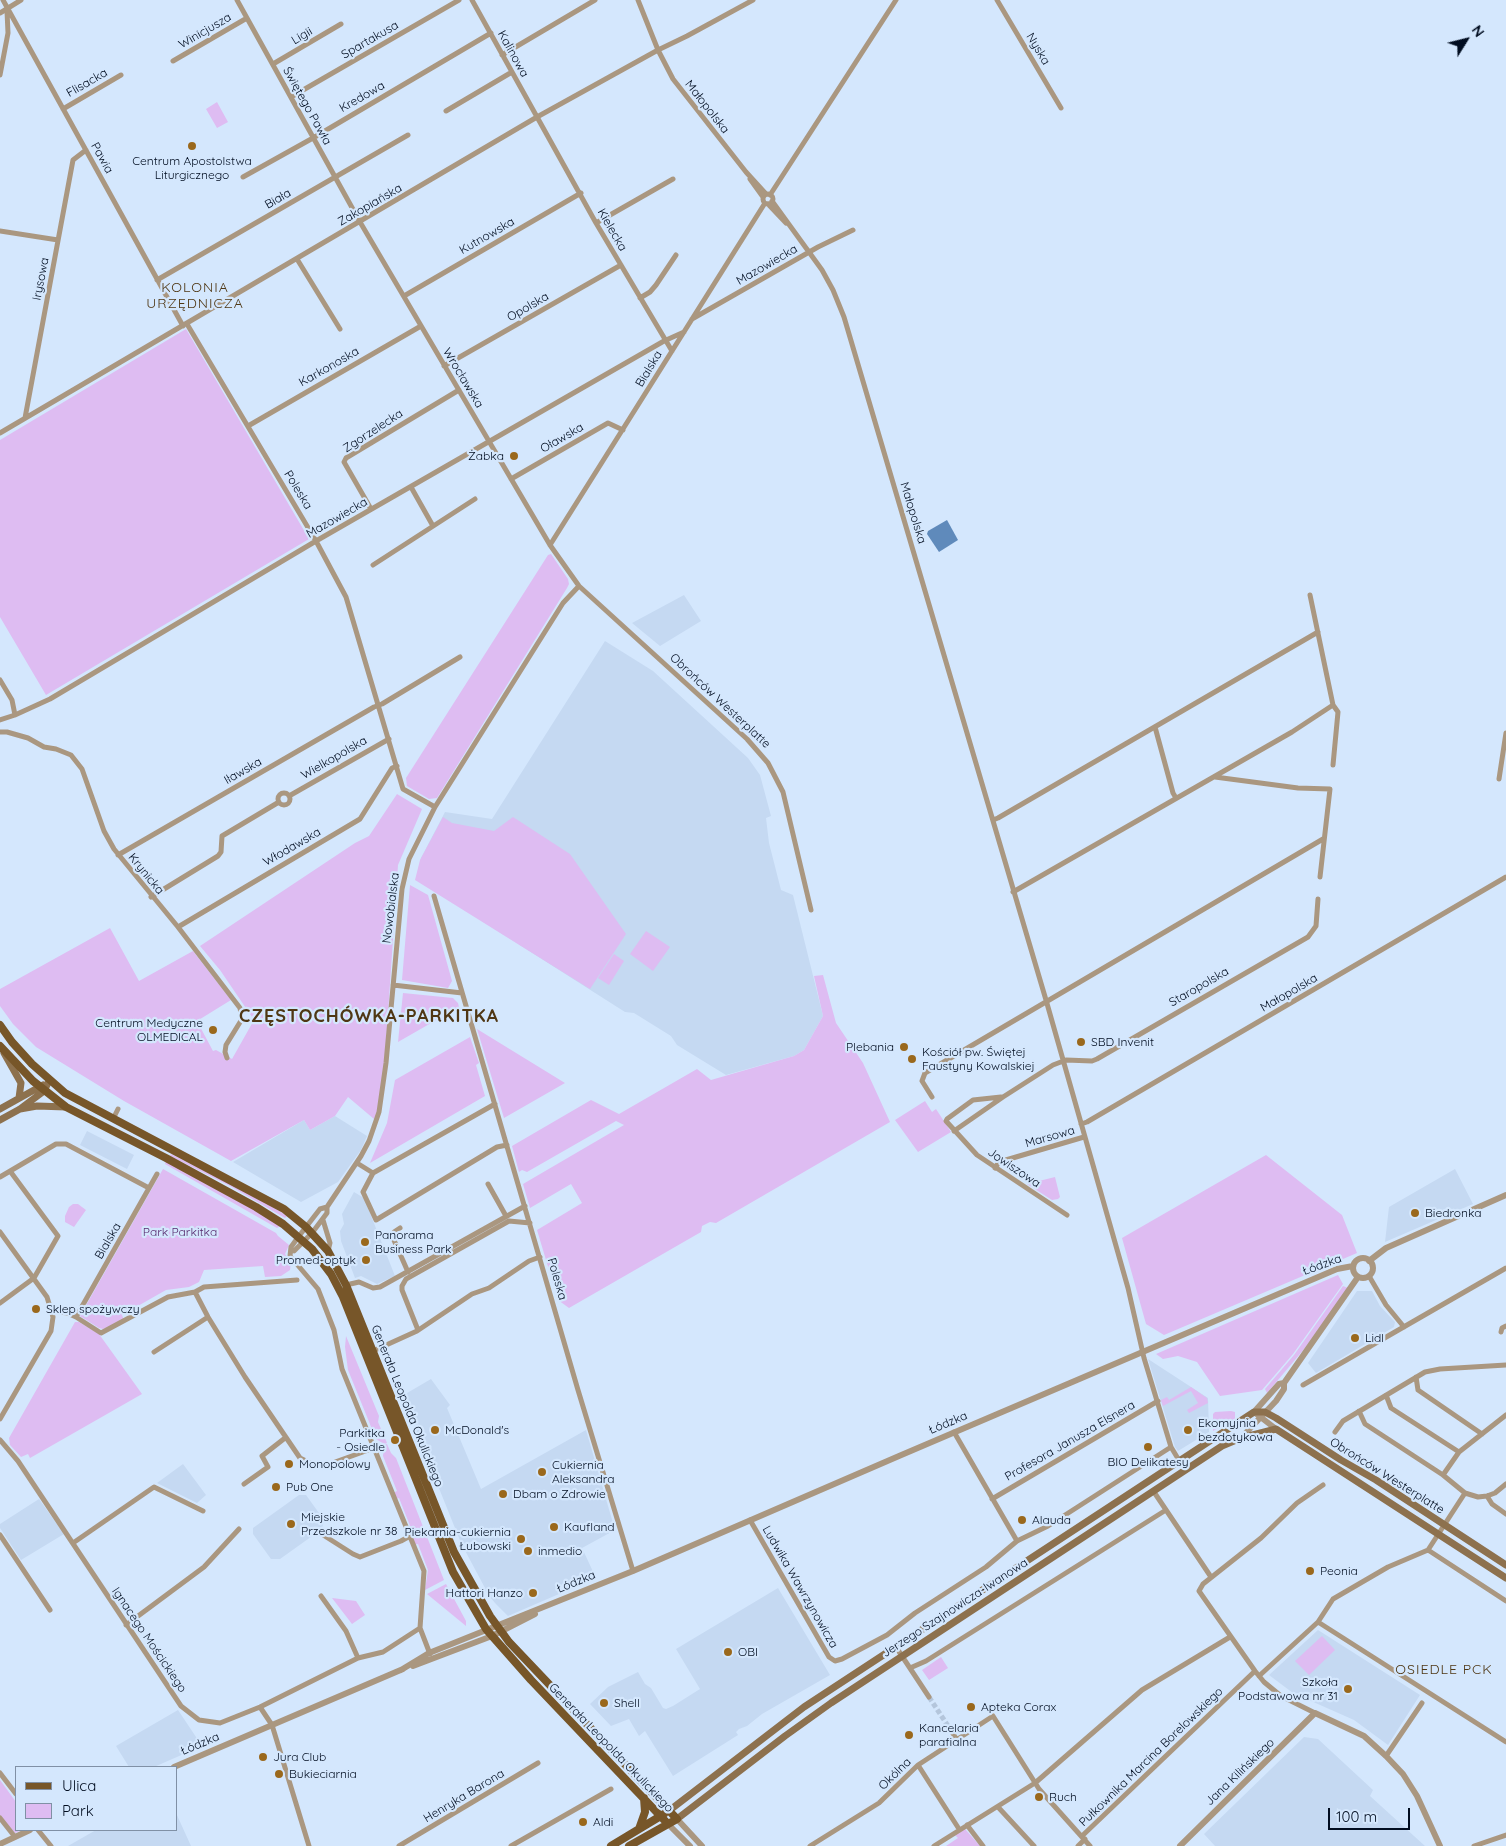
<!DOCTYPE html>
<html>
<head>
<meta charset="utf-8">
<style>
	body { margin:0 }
	#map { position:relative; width:1506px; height:1846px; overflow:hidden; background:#d4e7fd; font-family:Quicksand,sans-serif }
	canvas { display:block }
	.legend { position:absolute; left:15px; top:1766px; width:162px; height:65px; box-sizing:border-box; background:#d4e7fd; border:1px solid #8090a5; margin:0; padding:6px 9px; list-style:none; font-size:15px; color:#010d20 }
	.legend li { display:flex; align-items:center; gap:10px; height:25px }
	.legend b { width:25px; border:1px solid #8090a5 }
	.north { position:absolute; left:1441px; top:15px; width:50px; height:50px; -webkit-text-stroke:4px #d4e7fd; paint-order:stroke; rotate:54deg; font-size:14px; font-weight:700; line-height:20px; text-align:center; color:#010d20 }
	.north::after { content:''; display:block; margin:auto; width:18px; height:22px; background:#010d20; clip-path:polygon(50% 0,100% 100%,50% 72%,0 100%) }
	.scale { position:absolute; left:1328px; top:1808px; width:82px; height:22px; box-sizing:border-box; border:2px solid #010d20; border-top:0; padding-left:6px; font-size:15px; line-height:18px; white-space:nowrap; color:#010d20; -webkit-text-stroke:4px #d4e7fd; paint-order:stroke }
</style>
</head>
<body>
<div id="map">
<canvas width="1506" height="1846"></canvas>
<ul class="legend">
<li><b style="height:6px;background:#775629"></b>Ulica</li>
<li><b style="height:14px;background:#debcf2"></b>Park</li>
</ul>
<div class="north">N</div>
<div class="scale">100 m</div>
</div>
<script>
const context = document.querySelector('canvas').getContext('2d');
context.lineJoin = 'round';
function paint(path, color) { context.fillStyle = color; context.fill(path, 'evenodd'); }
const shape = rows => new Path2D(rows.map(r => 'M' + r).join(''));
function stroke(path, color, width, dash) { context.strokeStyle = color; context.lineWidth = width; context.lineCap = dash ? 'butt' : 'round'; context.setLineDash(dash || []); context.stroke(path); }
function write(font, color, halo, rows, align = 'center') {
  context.font = font + ' Quicksand,sans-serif'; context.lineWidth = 4.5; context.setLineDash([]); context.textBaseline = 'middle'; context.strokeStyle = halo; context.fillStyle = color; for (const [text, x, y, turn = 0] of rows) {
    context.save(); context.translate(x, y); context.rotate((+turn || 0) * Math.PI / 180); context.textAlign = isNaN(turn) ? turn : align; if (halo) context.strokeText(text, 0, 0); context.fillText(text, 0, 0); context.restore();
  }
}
paint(shape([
	[684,595,701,621,660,646,632,623],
	[605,641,653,671,748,758,760,775,771,816,766,818,769,843,781,890,793,895,823,1016,804,1050,794,1056,726,1075,677,1045,671,1036,634,1013,625,1012,416,879,421,858,445,812,492,819],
	[335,1116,367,1136,361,1150,338,1182,301,1202,233,1162,304,1120,310,1130],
	[87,1131,134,1155,127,1169,80,1145],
	[1455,1169,1473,1204,1385,1242,1389,1207],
	[354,1192,364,1198,395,1276,377,1284,361,1276,355,1278,341,1241,340,1231,344,1224,342,1214],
	[1357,1291,1372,1291,1380,1306,1395,1322,1394,1327,1316,1373,1308,1363],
	[1148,1359,1208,1398,1209,1432,1178,1451,1175,1447],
	[431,1379,450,1405,447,1408,481,1489,586,1430,615,1530,582,1548,596,1578,508,1616,495,1603,485,1591,485,1588,461,1543,402,1396],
	[183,1464,206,1495,197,1503,157,1483],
	[299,1495,306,1495,324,1520,322,1529,280,1559,271,1559,253,1534,253,1528],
	[39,1499,64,1534,21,1560,0,1528,0,1524],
	[778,1588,830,1675,762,1714,747,1726,739,1729,736,1732,738,1735,673,1776,645,1731,639,1736,629,1719,611,1726,590,1704,608,1687,638,1672,645,1684,651,1688,663,1708,666,1709,673,1706,700,1689,676,1649],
	[1318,1630,1420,1695,1388,1745,1354,1720,1293,1693,1269,1675],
	[178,1710,202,1746,154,1767,129,1767,116,1746],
	[1304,1737,1318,1739,1373,1790,1370,1796,1425,1846,1215,1846,1204,1834],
	[176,1813,191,1846,68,1846,96,1830,176,1830]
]), '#c5d9f2');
paint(shape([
	[217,102,228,122,217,128,206,109],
	[186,329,309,539,46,695,0,617,0,440],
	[551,554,568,579,569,584,567,588,437,798,429,799,407,786,406,778,548,555],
	[397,794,422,809,398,865,382,1102,374,1119,348,1097,335,1116,310,1130,304,1120,231,1161,124,1101,36,1047,13,1024,0,1006,0,989,110,928,139,981,193,951,231,1000,197,1021,213,1051,216,1050,232,1059,254,1020,220,970,200,946,355,843,369,836],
	[443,817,452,823,494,831,513,817,570,854,626,934,590,989,415,880,420,860],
	[410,885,428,895,452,981,448,988,402,980],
	[646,931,670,947,653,971,630,954],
	[614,954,624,961,609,985,598,978],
	[823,975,836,1023,863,1063,890,1122,716,1223,710,1222,702,1226,701,1232,569,1308,558,1300,537,1230,582,1203,571,1184,530,1208,523,1184,624,1125,616,1121,527,1172,522,1170,519,1172,512,1146,591,1100,619,1114,697,1069,711,1080,794,1056,804,1050,823,1016,814,976],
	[403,993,453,998,458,1003,459,1007,398,1042],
	[477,1029,565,1083,504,1118],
	[470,1037,479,1063,476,1065,485,1096,370,1163,387,1123,395,1080],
	[925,1101,932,1112,936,1109,951,1132,918,1152,895,1120],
	[171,1154,267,1203,287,1216,285,1218,230,1186,170,1156],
	[1266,1155,1342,1215,1357,1253,1164,1335,1146,1324,1122,1238],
	[166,1161,246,1205,281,1226,277,1228,165,1164],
	[163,1169,276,1233,278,1236,289,1245,285,1254,291,1262,290,1270,281,1276,265,1277,263,1266,204,1270,199,1282,189,1287,166,1290,122,1315,124,1320,103,1329,99,1328,80,1316],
	[1055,1177,1060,1197,1058,1199,1052,1200,1027,1184],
	[73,1204,78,1204,86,1210,74,1227,65,1222,65,1216,69,1207],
	[1338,1275,1343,1284,1293,1354,1262,1390,1220,1396,1197,1362,1178,1356,1163,1359,1156,1354],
	[1343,1286,1348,1288,1305,1348,1267,1393,1265,1389,1294,1355],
	[75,1322,79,1322,99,1334,142,1394,30,1458,28,1454,21,1457,10,1445,9,1438],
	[346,1336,379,1416,378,1422,387,1443,384,1444,376,1439,348,1370,345,1347],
	[1191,1387,1207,1398,1208,1403,1189,1413,1187,1410,1198,1403,1191,1391,1163,1406,1161,1400,1167,1397,1169,1400],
	[1231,1411,1235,1412,1235,1419,1213,1431,1213,1414,1215,1412],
	[387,1444,391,1453,396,1458,444,1580,425,1590,428,1570,418,1544,414,1545,412,1539,415,1538,399,1498,396,1499,393,1493,397,1491,383,1456,384,1445],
	[446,1584,466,1621,466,1626,427,1594],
	[332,1598,356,1601,365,1615,352,1624],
	[1322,1636,1335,1650,1309,1675,1295,1661],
	[941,1657,948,1668,929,1680,922,1670],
	[0,1780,16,1802,16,1830,22,1830,15,1833,0,1816],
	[965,1829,980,1846,946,1846,958,1838,955,1835]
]), '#debcf2');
paint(shape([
	[947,520,958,540,939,552,927,534,928,531]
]), '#5f8abb');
stroke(shape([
	[929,1697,950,1729]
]), '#b4c6dc', 5, [5, 2.5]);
stroke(shape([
	[3,0,183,326],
	[237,0,360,222,550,545,579,586,747,739,768,763,783,792,811,910],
	[472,0,596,223,672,351],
	[638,0,658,50,673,79,746,172,766,194],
	[997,0,1061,108],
	[0,13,21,0],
	[502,55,595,0],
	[173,61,247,18],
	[273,64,341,24],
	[0,75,8,33,7,11],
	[291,97,459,0],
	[63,109,121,75],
	[446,111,512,72],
	[243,177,313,138,491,33],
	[750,179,763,197],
	'763 199a5 5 0 1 1 10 0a5 5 0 1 1-10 0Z',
	[770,195,896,0],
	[772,201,822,270,833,290,844,317,1046,1000,1128,1288,1144,1358,1171,1447,1180,1462],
	[768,204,786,223],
	[596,223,673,179],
	[0,231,58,240],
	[297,259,340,329],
	[157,280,408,135],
	[404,296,581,193],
	[640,298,650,292,656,285,676,255],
	[692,319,818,247,853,230],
	[187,324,316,541,346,597,403,789,435,807],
	[444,366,621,265],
	[25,418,73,160,86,150],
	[248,426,421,326],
	[0,433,537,117,658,50,687,36,753,0],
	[511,479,608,423,623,430],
	[411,487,433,526],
	[371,509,344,462,346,458,459,390],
	[550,545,765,203],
	[373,565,475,499],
	[1310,595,1333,705,1338,712,1333,765],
	[0,680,12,700,15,715],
	[0,720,15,715,50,699,316,541,664,341,684,332],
	[1155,727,1173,793,1176,798],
	[0,732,7,732,28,738,44,747,56,749,71,755,82,769,104,831,114,849,178,927,240,1008,242,1019,226,1045,225,1052,227,1058],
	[1215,777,1298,788,1330,789,1320,877],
	[1499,779,1506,733],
	'278 799a6 6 0 1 1 12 0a6 6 0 1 1-12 0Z',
	[289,796,389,739],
	[993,820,998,818,1318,632],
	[118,855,374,707,382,704,460,657],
	[1013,892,1292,732,1333,705],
	[434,896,578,1390,633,1571],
	[151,897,218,856,221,852,222,836,279,802],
	[178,927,360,819,392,768,397,766],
	[393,985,462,993],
	[932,1097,922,1081,925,1073,1323,839],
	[1001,1097,973,1100,947,1119,946,1121,977,1155,1067,1215],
	[113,1119,118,1109],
	[1081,1124,1087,1122,1506,877],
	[954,1131,1003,1097,1053,1065,1066,1060,1092,1061,1097,1059,1308,937,1316,926,1318,899],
	[357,1163,373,1173,495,1104],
	[995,1168,999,1162,1084,1137],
	[373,1173,363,1192,376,1220,497,1147,507,1145],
	[0,1177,56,1144,66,1144,149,1188],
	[488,1184,506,1216],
	[327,1207,320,1209,299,1236,291,1247,290,1256,318,1289,334,1330,342,1369,424,1571,420,1628,430,1654],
	[323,1220,330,1243,328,1251],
	[400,1228,394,1232,393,1238,408,1272],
	[0,1232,47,1297,53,1317,51,1331,0,1419],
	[291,1250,294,1251,312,1233,327,1213,327,1207,361,1156,369,1141,379,1112,386,1063,402,889,409,859,435,807,563,603,579,586],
	[1369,1276,1386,1305,1404,1327],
	[346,1285,359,1282,373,1288,380,1287,525,1206],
	[195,1292,204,1287,297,1280],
	[0,1303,34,1278,58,1236,10,1171],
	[53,1311,67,1313,76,1317,101,1333,168,1297,195,1292,208,1317,245,1377,300,1458,316,1466,324,1466,374,1448],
	[76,1317,157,1174],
	[418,1330,402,1290,402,1286,406,1279,509,1221,530,1223],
	[1501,1332,1502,1328,1506,1326],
	[373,1351,417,1331,472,1294,489,1288,529,1261,540,1257],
	[154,1352,208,1317],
	[1416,1377,1418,1390,1482,1434],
	[1303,1385,1506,1268],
	[1386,1395,1391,1408,1459,1452],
	[1359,1411,1365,1424,1443,1475],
	[954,1432,1017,1541],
	[1335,1432,1343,1421,1425,1372,1440,1369,1506,1365],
	[0,1440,18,1461,181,1706,199,1720,220,1723,260,1707,358,1658,383,1652,420,1628],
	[244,1484,268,1467,262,1456,285,1438],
	[1506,1484,1495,1493,1487,1496,1478,1497,1465,1493,1428,1550,1506,1601],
	[1154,1492,1211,1577],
	[1465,1493,1443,1475,1459,1452,1506,1415],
	[1487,1496,1492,1504,1506,1514],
	[992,1499,1158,1401],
	[750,1520,829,1657,835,1661,842,1659,887,1635,915,1613,986,1567,1017,1541,1048,1526,1171,1447],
	[320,1533,353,1554,360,1557,401,1541,410,1536],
	[0,1535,50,1610],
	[73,1543,154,1487,203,1511],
	[321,1596,346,1631,358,1658],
	[1318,1622,1506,1742],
	[126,1625,204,1567,239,1529],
	[896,1647,929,1697],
	[910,1668,926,1661,1166,1510],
	[1259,1676,1318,1622,1333,1599,1388,1567,1428,1550],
	[260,1707,272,1725,309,1846],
	[1315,1713,1281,1696,1264,1682,1255,1671,1199,1591,1203,1584,1261,1538,1297,1503,1323,1485],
	[950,1729,957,1740],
	[1386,1756,1422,1703],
	[918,1765,959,1829],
	[0,1773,16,1794],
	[998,1807,1034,1846],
	[0,1818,15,1837],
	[967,1825,983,1846],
	[38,1830,51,1846],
	[1082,1836,1255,1671],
	[399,1846,538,1763],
	[511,1846,611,1789],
	[810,1846,879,1803,918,1765,993,1716,1039,1789,1090,1846],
	[934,1846,1035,1783,1142,1690,1230,1637],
	[1078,1846,1085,1839],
	[1474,1846,1506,1835]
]), '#aa9780', 5);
stroke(shape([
	'1353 1268a10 10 0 1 1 20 0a10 10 0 1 1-20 0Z',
	[1369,1261,1386,1248,1506,1195],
	[1276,1429,1254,1412,1279,1384,1284,1383],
	[1241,1438,1276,1401,1284,1389,1284,1383,1358,1277],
	[413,1666,492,1636,535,1614],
	[401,1670,429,1653,633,1571,899,1456,1337,1269,1353,1266],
	[174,1767,403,1669],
	[677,1819,702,1846],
	[668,1824,690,1846],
	[0,1844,30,1830],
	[1180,1846,1315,1713,1364,1736,1386,1756,1403,1774,1417,1796,1440,1846]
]), '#aa9780', 6);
stroke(shape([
	[4,1053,21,1083,19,1098],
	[0,1109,43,1085],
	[20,1109,37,1106,66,1107],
	[0,1120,20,1109,44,1091,49,1081],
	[670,1810,804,1707,1254,1412,1265,1412,1276,1418,1341,1460,1376,1480,1506,1565],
	[677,1819,785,1736,831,1703,1222,1446,1241,1438,1276,1429,1506,1578]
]), '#8d714e', 7);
stroke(shape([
	[0,1025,12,1042,32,1064,65,1093,284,1209,306,1227,328,1251,346,1285,454,1552,490,1616,509,1642,677,1819,629,1846],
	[0,1046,33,1081,66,1107,166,1158,256,1207,283,1224,312,1249,331,1274,343,1297,453,1572,486,1629,531,1680,668,1824],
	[639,1829,645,1812,644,1798],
	[611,1846,664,1814]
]), '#775629', 8);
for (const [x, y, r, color] of [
	[192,146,5,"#9a681c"],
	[514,456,5,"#9a681c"],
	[213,1030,5,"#9a681c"],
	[1081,1042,5,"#9a681c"],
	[904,1047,5,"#9a681c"],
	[912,1059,5,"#9a681c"],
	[1415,1213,5,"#9a681c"],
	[365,1242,5,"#9a681c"],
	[366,1260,5,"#9a681c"],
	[36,1309,5,"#9a681c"],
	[1355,1338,5,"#9a681c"],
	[435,1430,5,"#9a681c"],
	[1188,1430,5,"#9a681c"],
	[395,1440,5,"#9a681c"],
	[1148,1447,5,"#9a681c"],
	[289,1464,5,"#9a681c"],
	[542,1472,5,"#9a681c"],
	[276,1487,5,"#9a681c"],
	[503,1494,5,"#9a681c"],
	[1022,1520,5,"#9a681c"],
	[291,1524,5,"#9a681c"],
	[554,1527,5,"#9a681c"],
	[521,1539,5,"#9a681c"],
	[528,1551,5,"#9a681c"],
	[1310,1571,5,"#9a681c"],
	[533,1593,5,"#9a681c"],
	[728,1652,5,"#9a681c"],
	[1348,1689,5,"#9a681c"],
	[604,1703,5,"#9a681c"],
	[971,1707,5,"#9a681c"],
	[909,1735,5,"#9a681c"],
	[263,1757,5,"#9a681c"],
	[279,1774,5,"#9a681c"],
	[1039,1797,5,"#9a681c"],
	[583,1822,5,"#9a681c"]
]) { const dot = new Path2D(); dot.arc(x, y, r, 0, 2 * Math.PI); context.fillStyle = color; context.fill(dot); stroke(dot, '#d4e7fd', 2); }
write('12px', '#010d20', '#d4e7fd', [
	["Winicjusza",205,31,-30],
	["Ligii",302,36,-31],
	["Spartakusa",370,40,-30],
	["Nyska",1038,49,59],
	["Kalinowa",513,54,61],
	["Flisacka",87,83,-30],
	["Kredowa",362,97,-30],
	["Świętego Pawła",307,106,61],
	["Małopolska",707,107,52],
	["Pawia",102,158,61],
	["Biała",278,199,-30],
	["Zakopiańska",370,205,-30],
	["Kielecka",612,230,60],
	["Kutnowska",487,236,-30],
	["Mazowiecka",767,265,-30],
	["Irysowa",41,279,-79],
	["Opolska",528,307,-30],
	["Karkonoska",329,367,-30],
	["Bialska",649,369,-59],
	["Wrocławska",463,378,59],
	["Zgorzelecka",373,431,-33],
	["Oławska",562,438,-30],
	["Poleska",298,490,59],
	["Małopolska",913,513,73],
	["Mazowiecka",337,518,-30],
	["Obrońców Westerplatte",720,701,43],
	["Wielkopolska",334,758,-30],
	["Iławska",243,771,-30],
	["Włodawska",292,847,-30],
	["Krynicka",146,874,51],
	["Nowobialska",391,908,-83],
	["Staropolska",1199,987,-30],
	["Małopolska",1289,993,-30],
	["Marsowa",1050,1137,-16],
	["Jowiszowa",1014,1168,34],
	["Bialska",108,1241,-60],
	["Łódzka",1322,1265,-20],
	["Poleska",557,1279,74],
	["Generała Leopolda Okulickiego",407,1406,68],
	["Łódzka",948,1423,-23],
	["Profesora Janusza Elsnera",1070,1441,-30],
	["Obrońców Westerplatte",1387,1476,32],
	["Łódzka",576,1582,-22],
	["Ludwika Wawrzynowicza",800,1587,60],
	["Jerzego Szajnowicza-Iwanowa",955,1608,-33],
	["Ignacego Mościckiego",149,1640,56],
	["Łódzka",200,1744,-23],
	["Generała Leopolda Okulickiego",611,1748,46],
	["Pułkownika Marcina Borelowskiego",1151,1757,-44],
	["Jana Kilińskiego",1240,1772,-44],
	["Okólna",895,1774,-44],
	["Henryka Barona",464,1796,-31]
]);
write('12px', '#010d20', '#d4e7fd', [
	["Centrum Apostolstwa",192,161,"center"],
	["Liturgicznego",192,175,"center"],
	["Żabka",504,456,"right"],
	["Centrum Medyczne",203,1023,"right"],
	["OLMEDICAL",203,1037,"right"],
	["SBD Invenit",1091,1042],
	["Plebania",894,1047,"right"],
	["Kościół pw. Świętej",922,1052],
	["Faustyny Kowalskiej",922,1066],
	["Biedronka",1425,1213],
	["Panorama",375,1235],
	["Business Park",375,1249],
	["Promed-optyk",356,1260,"right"],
	["Sklep spożywczy",46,1309],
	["Lidl",1365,1338],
	["Ekomyjnia",1198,1423],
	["bezdotykowa",1198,1437],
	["McDonald's",445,1430],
	["Parkitka",385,1433,"right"],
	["- Osiedle",385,1447,"right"],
	["BIO Delikatesy",1148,1462,"center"],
	["Monopolowy",299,1464],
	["Cukiernia",552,1465],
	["Aleksandra",552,1479],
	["Pub One",286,1487],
	["Dbam o Zdrowie",513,1494],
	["Miejskie",301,1517],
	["Przedszkole nr 38",301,1531],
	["Alauda",1032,1520],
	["Kaufland",564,1527],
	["Piekarnia-cukiernia",511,1532,"right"],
	["Łubowski",511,1546,"right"],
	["inmedio",538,1551],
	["Peonia",1320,1571],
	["Hattori Hanzo",523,1593,"right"],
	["OBI",738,1652],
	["Szkoła",1338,1682,"right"],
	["Podstawowa nr 31",1338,1696,"right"],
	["Shell",614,1703],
	["Apteka Corax",981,1707],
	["Kancelaria",919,1728],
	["parafialna",919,1742],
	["Jura Club",273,1757],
	["Bukieciarnia",289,1774],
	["Ruch",1049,1797],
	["Aldi",593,1822]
], 'left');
write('12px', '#56296d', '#d4e7fd', [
	["Park Parkitka",180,1232]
]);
context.letterSpacing = '1px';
write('14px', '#4f3714', '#d4e7fd', [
	["KOLONIA",195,288],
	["URZĘDNICZA",195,304],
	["OSIEDLE PCK",1444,1670]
]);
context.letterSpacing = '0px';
context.letterSpacing = '1px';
write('bold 18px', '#4f3714', '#d4e7fd', [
	["CZĘSTOCHÓWKA-PARKITKA",369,1017]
]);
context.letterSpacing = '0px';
</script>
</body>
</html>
